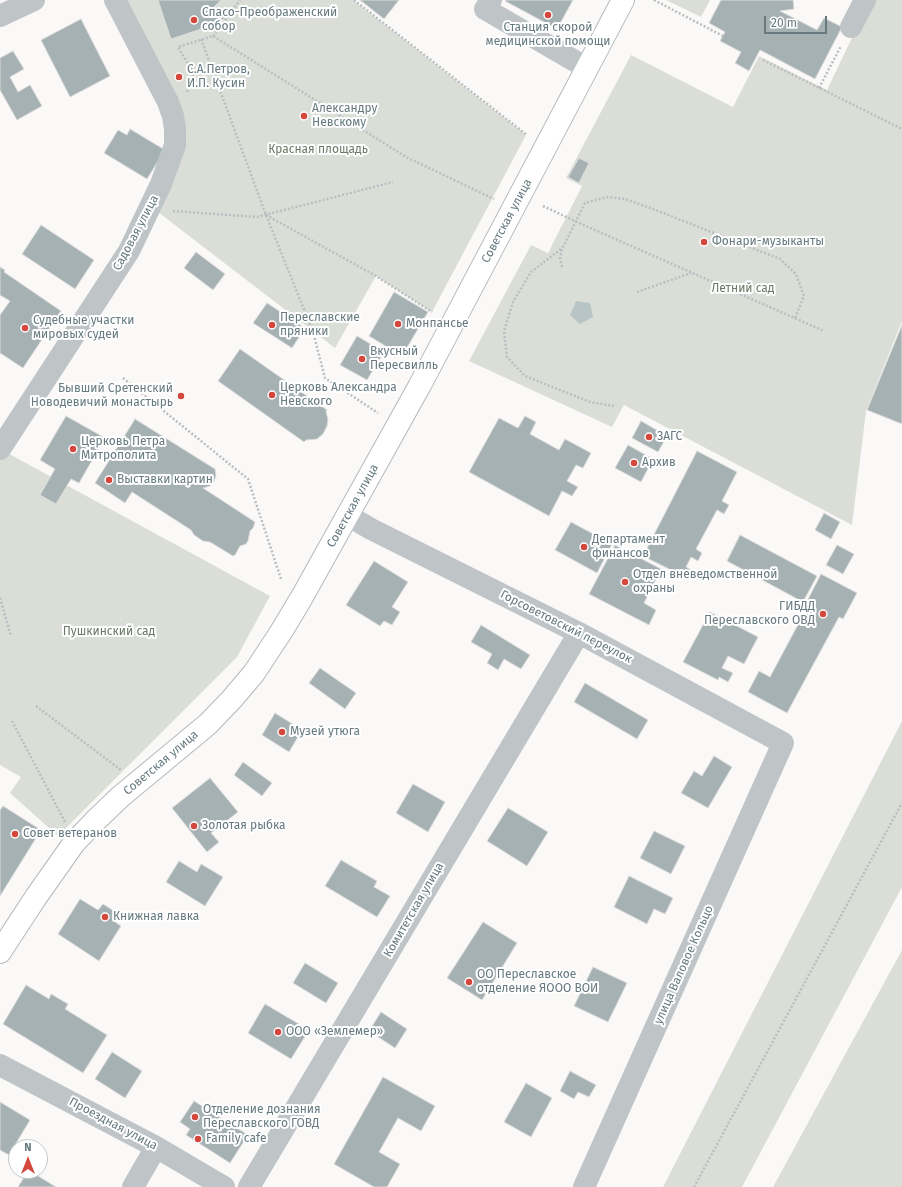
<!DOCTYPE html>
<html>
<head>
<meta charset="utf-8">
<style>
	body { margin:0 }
	#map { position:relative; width:902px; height:1187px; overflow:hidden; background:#faf9f8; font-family:"Fira Sans",sans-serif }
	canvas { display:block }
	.north { position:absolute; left:8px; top:1139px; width:40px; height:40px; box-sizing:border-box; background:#fff; border:1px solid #c2cacc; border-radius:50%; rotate:0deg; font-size:11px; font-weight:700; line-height:16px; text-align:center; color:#667a80 }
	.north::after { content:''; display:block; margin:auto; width:14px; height:18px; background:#d4473d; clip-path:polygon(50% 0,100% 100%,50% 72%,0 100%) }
	.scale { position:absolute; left:764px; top:16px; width:63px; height:18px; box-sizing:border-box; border:2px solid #667a80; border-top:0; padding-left:5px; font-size:12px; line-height:14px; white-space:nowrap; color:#667a80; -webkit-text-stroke:3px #fff; paint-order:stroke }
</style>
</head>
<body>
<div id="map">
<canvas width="902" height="1187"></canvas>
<div class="north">N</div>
<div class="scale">20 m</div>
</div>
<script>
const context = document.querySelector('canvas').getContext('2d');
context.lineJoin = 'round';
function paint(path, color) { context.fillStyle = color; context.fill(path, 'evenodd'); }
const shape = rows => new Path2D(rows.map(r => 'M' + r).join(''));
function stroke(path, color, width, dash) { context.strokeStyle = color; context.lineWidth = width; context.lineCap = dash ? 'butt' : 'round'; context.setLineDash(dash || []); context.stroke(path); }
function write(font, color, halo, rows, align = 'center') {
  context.font = font + ' "Fira Sans",sans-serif'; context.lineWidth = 4; context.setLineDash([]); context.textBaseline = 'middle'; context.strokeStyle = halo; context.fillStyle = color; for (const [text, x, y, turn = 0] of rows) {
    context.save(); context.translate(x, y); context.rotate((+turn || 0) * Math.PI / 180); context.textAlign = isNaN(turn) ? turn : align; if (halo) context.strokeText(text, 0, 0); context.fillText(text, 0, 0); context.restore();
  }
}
paint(shape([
	[116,0,353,0,526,135,432,312,376,276,335,348,154,209,178,141],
	[666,0,710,0,701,17],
	[870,0,902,0,902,321,866,411,852,525,624,405,612,427,469,361,531,245,548,253,582,186,566,178,631,55,733,107,759,56,827,90],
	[2,450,270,596,237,657,58,836,10,793,21,777,0,765,0,452],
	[902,721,902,887,742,1187,663,1187],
	[902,950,902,1187,773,1187]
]), '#dbded7');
paint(shape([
	[576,301,590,303,593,317,580,324,570,315]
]), '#b7c5c6');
const building = shape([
	[158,0,221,0,214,7,219,7,222,9,225,13,224,18,219,23,171,39,158,0],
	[360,0,399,0,384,19,360,0],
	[506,0,573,0,557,29,505,1,506,0],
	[721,0,793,0,794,9,780,11,817,30,824,18,842,27,815,79,760,50,749,71,735,63,741,52,720,41,725,32,709,23,721,0],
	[81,19,110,76,70,97,41,40,81,19],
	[13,51,24,69,10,77,18,92,30,85,42,106,17,120,0,90,0,58,13,51],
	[130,129,165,150,147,179,104,153,118,130,127,135,130,129],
	[579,158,589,163,579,183,568,177,579,158],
	[41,225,94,260,75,289,22,254,41,225],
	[196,252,225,274,213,290,184,268,196,252],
	[0,267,5,270,4,272,61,311,23,368,0,353,0,315,10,301,0,295,0,267],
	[394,292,428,312,402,356,369,336,394,292],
	[267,303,305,328,292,348,253,323,267,303],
	[902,325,902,424,867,410,902,325],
	[357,336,384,352,367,380,340,365,357,336],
	[240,349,327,410,326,411,328,420,327,426,323,434,317,439,306,440,304,442,218,381,240,349],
	[66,416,105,438,79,483,71,479,56,504,40,495,55,469,40,460,66,416],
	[525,416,536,422,530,434,559,450,565,439,591,453,583,468,576,465,567,481,578,487,572,496,562,491,549,516,469,472,499,418,518,428,525,416],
	[135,419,215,469,216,475,214,482,210,486,203,488,255,522,253,528,250,531,248,541,246,544,240,546,235,555,233,556,210,542,203,541,194,535,191,530,132,492,125,503,95,483,135,419],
	[641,421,667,436,658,452,632,438,641,421],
	[628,445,653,459,641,482,615,468,628,445],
	[697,451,737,472,722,501,729,505,724,514,717,510,696,549,702,553,698,561,691,557,686,567,693,571,689,579,643,556,697,451],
	[824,513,840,522,831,539,815,530,824,513],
	[571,522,612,544,597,573,555,550,571,522],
	[740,535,817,576,803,602,727,561,740,535],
	[615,545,661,569,644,603,656,610,649,625,589,594,615,545],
	[837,545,854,554,843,574,826,565,837,545],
	[374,561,408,582,392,607,400,612,392,625,384,621,380,626,346,605,374,561],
	[821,574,857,593,843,619,839,617,787,713,748,692,759,671,770,677,809,604,806,603,821,574],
	[710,612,758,637,744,664,728,656,722,668,733,673,728,682,719,677,718,680,683,662,710,612],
	[481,625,530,655,521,669,504,659,498,670,487,663,492,654,471,642,481,625],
	[320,668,356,693,345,709,309,683,320,668],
	[585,683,648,720,637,739,574,702,585,683],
	[275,713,302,730,289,752,262,735,275,713],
	[714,756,732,767,708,808,681,793,694,771,702,776,714,756],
	[243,762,272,783,262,796,234,775,243,762],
	[210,778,238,812,211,833,219,842,207,852,172,808,210,778],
	[413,784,445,802,428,832,396,813,413,784],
	[3,806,41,830,0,896,0,810,3,806],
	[508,808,548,832,527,866,487,841,508,808],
	[654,831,685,846,671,874,640,858,654,831],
	[341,860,377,881,374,887,390,896,377,917,325,886,341,860],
	[179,861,197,872,201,864,223,877,205,906,166,882,179,861],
	[629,876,673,898,665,914,654,909,647,924,614,907,629,876],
	[80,899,98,910,103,904,120,915,115,922,121,926,99,961,58,934,80,899],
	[483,922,517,943,482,1000,447,978,483,922],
	[305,963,338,983,326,1003,293,983,305,963],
	[593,967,627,983,608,1022,574,1006,593,967],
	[26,985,49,999,51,994,68,1004,65,1009,107,1035,83,1073,3,1024,26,985],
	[265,1004,309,1030,291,1059,248,1033,265,1004],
	[381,1012,407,1029,395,1048,369,1031,381,1012],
	[112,1052,142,1071,125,1098,95,1079,112,1052],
	[570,1071,596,1085,589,1097,578,1092,574,1099,560,1091,570,1071],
	[383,1077,435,1106,421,1131,398,1118,379,1152,400,1164,387,1187,374,1187,334,1164,383,1077],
	[526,1083,552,1098,531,1137,504,1122,526,1083],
	[194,1101,248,1135,230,1163,186,1135,190,1129,180,1122,194,1101],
	[0,1102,30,1120,9,1155,0,1150,0,1102],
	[28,1171,30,1171,56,1187,18,1187,28,1171]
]);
paint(building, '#a6b1b4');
stroke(building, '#dcdbda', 1);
const major = shape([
	[0,952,36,897,74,843,95,821,120,797,208,724,232,699,254,673,281,632,302,597,420,385,623,0]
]);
stroke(major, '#b3b9bc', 24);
stroke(shape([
	[354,0,527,135],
	[654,0,723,36],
	[213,36,240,0],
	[201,39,266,215,313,332,325,378,378,413],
	[763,60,902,129],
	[819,88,841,46],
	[187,92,194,73,178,47,213,36,406,157,494,199],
	[543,206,579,223,824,331],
	[173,211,257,217,393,182],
	[266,215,376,276,432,312],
	[561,249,531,272,513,302,504,331,507,357,525,376,590,402,614,406],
	[562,267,560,259,562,249,585,203,607,197,625,199,653,209,780,259,796,274,804,296,795,318],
	[637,292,691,273],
	[123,378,248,479,281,579],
	[0,598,11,636],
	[36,706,121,770],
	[12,721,65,822],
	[694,1187,902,803]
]), '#babec0', 2.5, [2, 2]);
stroke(shape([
	[491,0,485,9,587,68],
	[0,16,34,0],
	[851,27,865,0],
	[0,449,129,251,161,184,175,145,175,129,173,116,168,102,115,0],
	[347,515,371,529,579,633,783,743,584,1187],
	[0,1065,156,1147,224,1187],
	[133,1187,156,1147],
	[249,1187,579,633]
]), '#bfc5c7', 22);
stroke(major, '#fff', 22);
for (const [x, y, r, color] of [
	[548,15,4,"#d4473d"],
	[194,20,4,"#d4473d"],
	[179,77,4,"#d4473d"],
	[304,116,4,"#d4473d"],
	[704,242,4,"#d4473d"],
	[398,324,4,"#d4473d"],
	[272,325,4,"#d4473d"],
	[25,328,4,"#d4473d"],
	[362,359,4,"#d4473d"],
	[272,395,4,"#d4473d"],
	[181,396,4,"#d4473d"],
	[649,437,4,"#d4473d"],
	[73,449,4,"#d4473d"],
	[634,463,4,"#d4473d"],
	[109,480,4,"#d4473d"],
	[584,547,4,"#d4473d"],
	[625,582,4,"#d4473d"],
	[823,614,4,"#d4473d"],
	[282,732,4,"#d4473d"],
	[194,826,4,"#d4473d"],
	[15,834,4,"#d4473d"],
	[105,917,4,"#d4473d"],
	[469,982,4,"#d4473d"],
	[278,1032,4,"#d4473d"],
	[195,1117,4,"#d4473d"],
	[198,1139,4,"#d4473d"]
]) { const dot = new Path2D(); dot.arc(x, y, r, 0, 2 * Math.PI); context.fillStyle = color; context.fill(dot); stroke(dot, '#fff', 1.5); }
write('12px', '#667a80', '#fff', [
	["Спасо-Преображенский",202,13],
	["собор",202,27],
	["Станция скорой",548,28,"center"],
	["медицинской помощи",548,42,"center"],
	["С.А.Петров,",187,70],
	["И.П. Кусин",187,84],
	["Александру",312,109],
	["Невскому",312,123],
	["Фонари-музыканты",712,242],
	["Переславские",280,318],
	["пряники",280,332],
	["Судебные участки",33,321],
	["мировых судей",33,335],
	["Монпансье",406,324],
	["Вкусный",370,352],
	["Пересвилль",370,366],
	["Церковь Александра",280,388],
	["Невского",280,402],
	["Бывший Сретенский",173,389,"right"],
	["Новодевичий монастырь",173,403,"right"],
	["ЗАГС",657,437],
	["Церковь Петра",81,442],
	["Митрополита",81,456],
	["Архив",642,463],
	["Выставки картин",117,480],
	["Департамент",592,540],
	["финансов",592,554],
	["Отдел вневедомственной",633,575],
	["охраны",633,589],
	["ГИБДД",815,607,"right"],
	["Переславского ОВД",815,621,"right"],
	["Музей утюга",290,732],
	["Золотая рыбка",202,826],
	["Совет ветеранов",23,834],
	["Книжная лавка",113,917],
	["ОО Переславское",477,975],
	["отделение ЯООО ВОИ",477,989],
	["ООО «Землемер»",286,1032],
	["Отделение дознания",203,1110],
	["Переславского ГОВД",203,1124],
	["Family cafe",206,1139]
], 'left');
write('12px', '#6c7966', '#fff', [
	["Красная площадь",318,150],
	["Летний сад",743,289],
	["Пушкинский сад",109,632]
]);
write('12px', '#667a80', '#fff', [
	["Советская улица",507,221,-62],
	["Садовая улица",136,233,-62],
	["Советская улица",353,506,-61],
	["Горсоветовский переулок",566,627,27],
	["Советская улица",161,763,-40],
	["Комитетская улица",414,910,-60],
	["улица Валовое Кольцо",684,965,-66],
	["Проездная улица",113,1124,28]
]);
</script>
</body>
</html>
